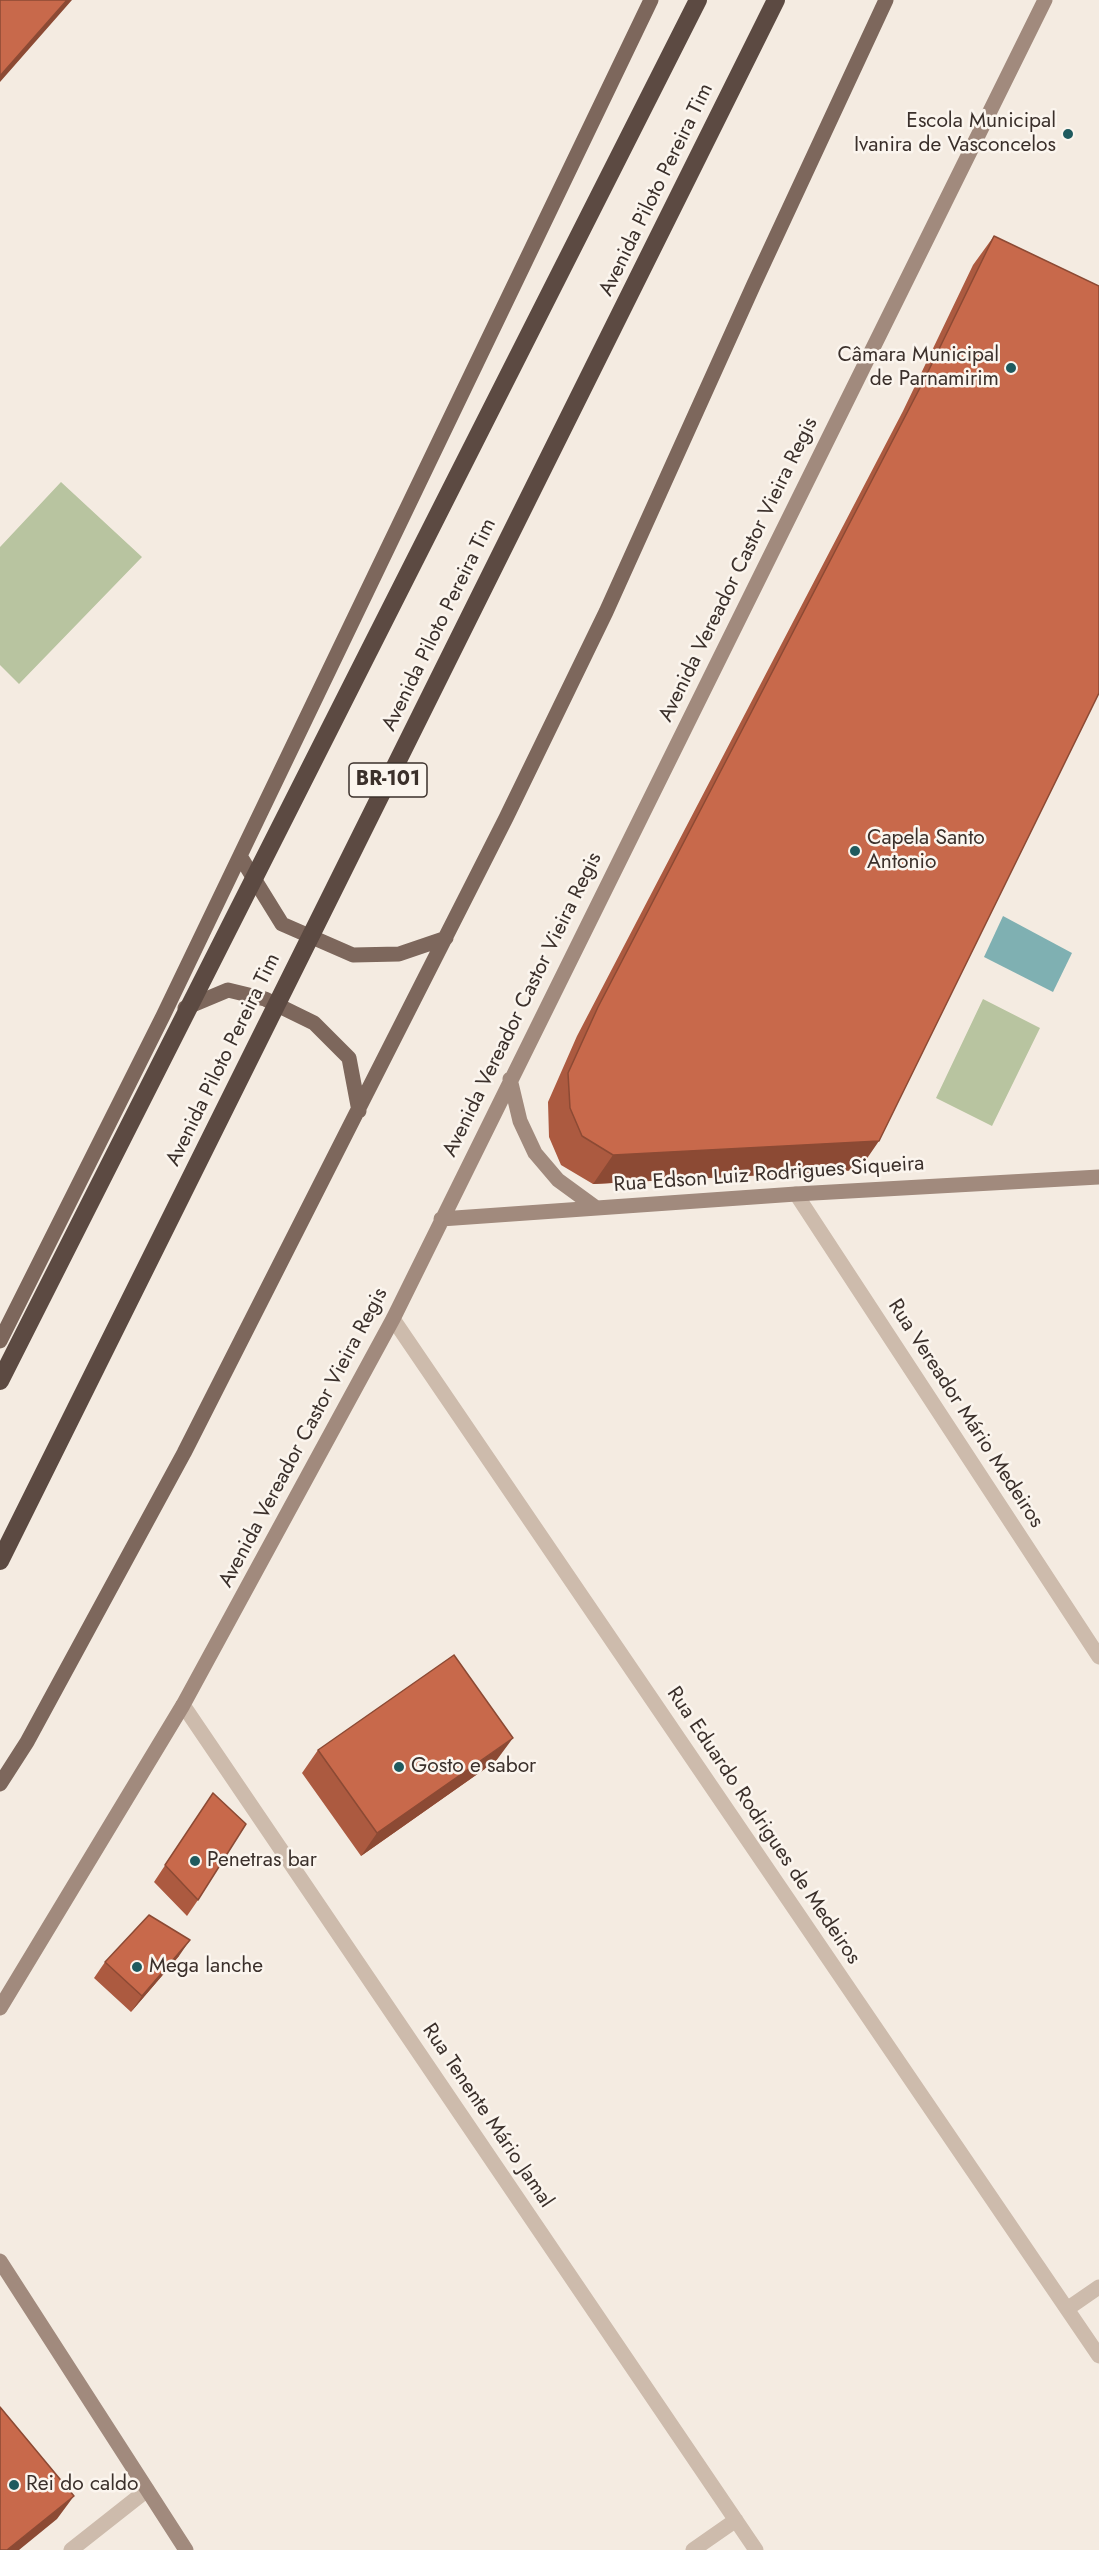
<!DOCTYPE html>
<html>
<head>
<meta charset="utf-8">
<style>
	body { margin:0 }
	canvas { display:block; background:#f4ebe1 }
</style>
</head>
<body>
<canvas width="1099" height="2550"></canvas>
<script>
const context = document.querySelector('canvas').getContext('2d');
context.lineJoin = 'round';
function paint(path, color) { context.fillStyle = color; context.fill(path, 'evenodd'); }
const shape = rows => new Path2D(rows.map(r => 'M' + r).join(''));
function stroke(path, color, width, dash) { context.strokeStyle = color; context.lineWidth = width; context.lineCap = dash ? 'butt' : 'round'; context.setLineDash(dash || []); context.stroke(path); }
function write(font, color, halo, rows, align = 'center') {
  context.font = font + ' Jost,sans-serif'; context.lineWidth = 5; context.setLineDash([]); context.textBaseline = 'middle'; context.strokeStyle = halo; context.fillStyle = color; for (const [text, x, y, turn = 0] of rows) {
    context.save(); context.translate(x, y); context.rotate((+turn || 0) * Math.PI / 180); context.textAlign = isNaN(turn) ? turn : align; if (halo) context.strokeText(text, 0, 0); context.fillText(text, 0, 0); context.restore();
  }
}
paint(shape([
	[61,482,142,557,19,684,0,665,0,547],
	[983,999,1040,1028,992,1126,936,1098]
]), '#b8c4a0');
paint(shape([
	[1003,916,1072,953,1053,992,984,957]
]), '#7fb0b2');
stroke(shape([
	[796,1194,1099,1657],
	[393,1319,1099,2356],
	[183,1705,756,2550],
	[1067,2309,1099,2287],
	[71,2550,147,2490],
	[693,2550,736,2520]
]), '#cdbbac', 15);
stroke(shape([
	[510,1079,520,1121,535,1153,558,1180,595,1207],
	[441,1219,796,1194,1099,1177],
	[0,2008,183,1705,393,1319,1045,0],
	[0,2261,186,2550]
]), '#a18a7d', 15);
stroke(shape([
	[240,856,282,924,353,955,399,954,446,938],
	[185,1008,228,990,265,999,314,1023,349,1058,359,1111],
	[0,1341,163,1016,651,0],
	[0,1784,27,1742,184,1453,506,818,606,612,754,284,886,0]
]), '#7d675c', 15);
stroke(shape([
	[0,1381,698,0],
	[0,1561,776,0]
]), '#5c4a42', 18);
paint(shape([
	[994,236,859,1170,593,1184,561,1165,549,1137,548,1102,577,1036,903,411,973,265],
	[318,1750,496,1761,361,1856,302,1773],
	[213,1793,198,1900,187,1916,154,1882],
	[179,1956,131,2012,94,1978,105,1962]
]), '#ac5a40');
paint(shape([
	[67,0,72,0,0,82,0,76],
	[879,1141,859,1170,593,1184,613,1155],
	[513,1738,496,1761,361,1856,377,1833],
	[190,1940,179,1956,131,2012,142,1996],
	[74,2496,57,2519,19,2550,7,2550]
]), '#8c4a34');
const building = shape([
	[0,0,67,0,0,76,0,0],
	[994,236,1099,286,1099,693,879,1141,613,1155,582,1136,570,1108,568,1073,598,1007,923,382,994,236],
	[454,1655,513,1738,377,1833,318,1750,454,1655],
	[213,1793,246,1824,198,1900,165,1865,213,1793],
	[149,1915,190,1940,142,1996,105,1962,149,1915],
	[0,2407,74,2496,7,2550,0,2550,0,2407]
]);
paint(building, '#c8694b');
stroke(building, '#8c4a34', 1.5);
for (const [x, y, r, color] of [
	[1068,134,6,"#1f5a5e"],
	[1011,368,6,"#1f5a5e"],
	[855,851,6,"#1f5a5e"],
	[399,1767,6,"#1f5a5e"],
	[195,1861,6,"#1f5a5e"],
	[137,1967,6,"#1f5a5e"],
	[14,2485,6,"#1f5a5e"]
]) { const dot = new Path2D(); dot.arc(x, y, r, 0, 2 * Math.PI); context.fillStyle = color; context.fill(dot); stroke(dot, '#fbf5ee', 2); }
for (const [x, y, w] of [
	[388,780,78]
]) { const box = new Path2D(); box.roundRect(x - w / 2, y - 17, w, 34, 4.5); context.fillStyle = '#fbf5ee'; context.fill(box); stroke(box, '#3b302b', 1.5); }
write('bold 20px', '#3b302b', null, [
	["BR-101",388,780]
]);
write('21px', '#3b302b', '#fbf5ee', [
	["Escola Municipal",1056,122,"right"],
	["Ivanira de Vasconcelos",1056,146,"right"],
	["Câmara Municipal",999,356,"right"],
	["de Parnamirim",999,380,"right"],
	["Capela Santo",867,839],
	["Antonio",867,863],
	["Gosto e sabor",411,1767],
	["Penetras bar",207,1861],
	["Mega lanche",149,1967],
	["Rei do caldo",26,2485]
], 'left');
write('21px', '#3b302b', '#fbf5ee', [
	["Avenida Piloto Pereira Tim",657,190,-64],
	["Avenida Vereador Castor Vieira Regis",739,570,-64],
	["Avenida Piloto Pereira Tim",440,625,-64],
	["Avenida Vereador Castor Vieira Regis",523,1005,-64],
	["Avenida Piloto Pereira Tim",224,1060,-64],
	["Rua Edson Luiz Rodrigues Siqueira",769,1175,-4],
	["Rua Vereador Mário Medeiros",965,1414,57],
	["Avenida Vereador Castor Vieira Regis",304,1438,-62],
	["Rua Eduardo Rodrigues de Medeiros",763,1826,56],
	["Rua Tenente Mário Jamal",487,2116,56]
]);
</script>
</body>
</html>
